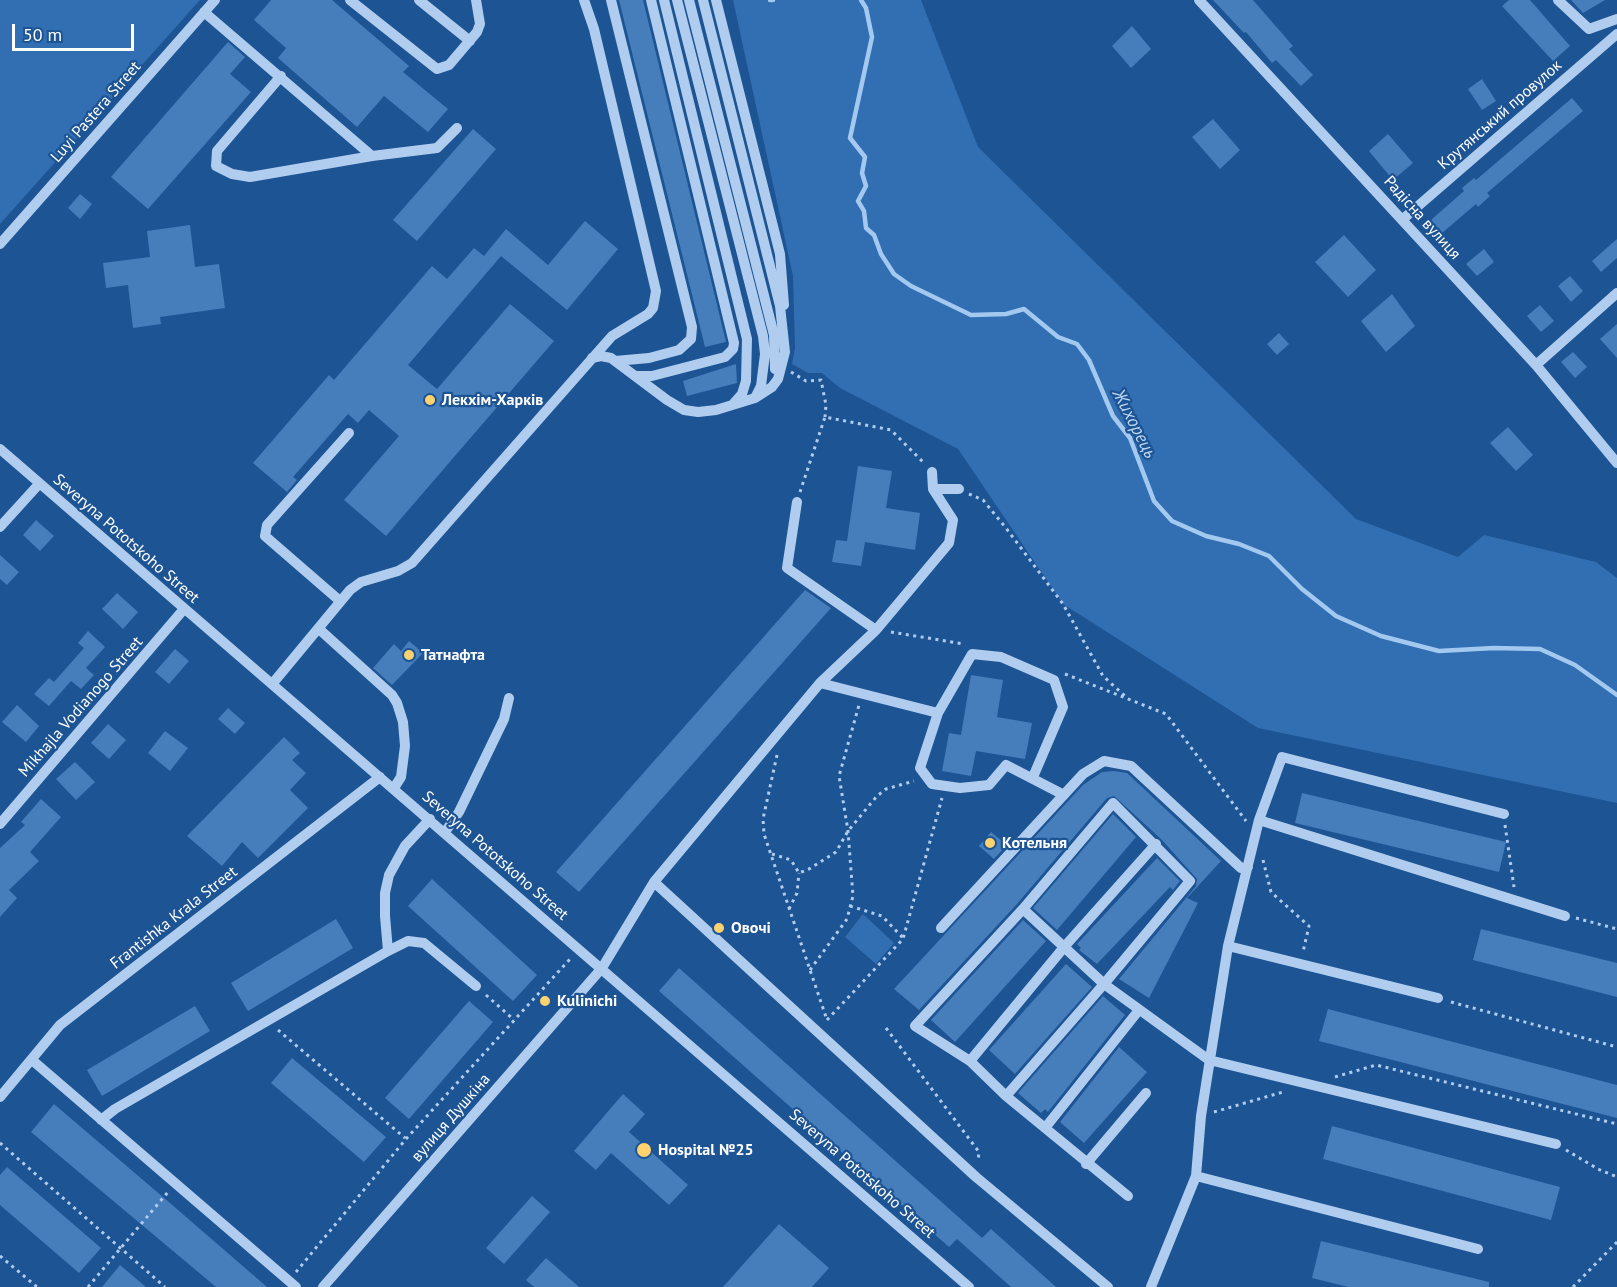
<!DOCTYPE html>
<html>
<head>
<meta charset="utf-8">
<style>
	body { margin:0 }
	#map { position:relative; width:1617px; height:1287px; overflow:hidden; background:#1d5494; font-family:"PT Sans",sans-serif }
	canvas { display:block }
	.scale { position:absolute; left:12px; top:24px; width:122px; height:27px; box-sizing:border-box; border:3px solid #fff; border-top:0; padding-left:8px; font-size:18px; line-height:21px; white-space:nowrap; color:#fff; -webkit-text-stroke:4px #1d5494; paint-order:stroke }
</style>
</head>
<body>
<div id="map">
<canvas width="1617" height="1287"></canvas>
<div class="scale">50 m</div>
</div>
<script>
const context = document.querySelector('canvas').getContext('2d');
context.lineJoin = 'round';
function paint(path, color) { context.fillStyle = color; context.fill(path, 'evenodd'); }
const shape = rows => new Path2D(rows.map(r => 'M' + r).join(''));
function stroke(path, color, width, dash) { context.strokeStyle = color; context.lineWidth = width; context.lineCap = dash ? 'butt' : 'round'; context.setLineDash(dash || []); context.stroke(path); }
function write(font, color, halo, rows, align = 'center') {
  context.font = font + ' "PT Sans",sans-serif'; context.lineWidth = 4.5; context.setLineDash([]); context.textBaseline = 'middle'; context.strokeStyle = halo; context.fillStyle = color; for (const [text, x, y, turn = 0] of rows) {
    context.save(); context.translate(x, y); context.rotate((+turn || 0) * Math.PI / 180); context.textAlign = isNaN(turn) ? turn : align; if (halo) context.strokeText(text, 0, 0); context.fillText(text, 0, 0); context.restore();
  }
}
paint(shape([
	[0,0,200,0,0,224],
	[733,0,921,0,978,147,1356,519,1458,557,1484,535,1596,562,1617,578,1617,803,1258,728,1063,604,958,449,840,388,822,373,808,373,792,364,795,348,793,276],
	[863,914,894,943,876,964,845,937]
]), '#326eb2');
stroke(shape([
	[770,0,773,0],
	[861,0,866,8,872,37,850,138,865,157,862,173,866,186,858,201,864,211,866,228,874,235,881,254,894,274,911,286,971,315,1006,314,1024,309,1058,337,1077,344,1089,360,1113,416,1130,438,1154,501,1172,521,1206,536,1239,544,1269,556,1302,589,1336,616,1381,636,1439,651,1494,648,1540,649,1575,665,1617,695]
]), '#a3c9f0', 4.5);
paint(shape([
	[271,0,332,0,409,66,403,72,448,109,428,132,384,96,357,127,278,58,286,48,254,20],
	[619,0,643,0,726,342,705,347],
	[1213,0,1253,0,1293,46,1289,49,1313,75,1301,86,1276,60,1272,63,1246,32,1244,33],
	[1509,0,1530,0,1570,46,1553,61,1502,6],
	[1571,0,1605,0,1583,13],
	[1132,26,1151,49,1131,68,1112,46],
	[228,42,245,57,230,74,251,92,148,209,111,177],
	[1482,79,1496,101,1482,110,1468,89],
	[1572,98,1583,111,1487,193,1490,196,1478,207,1476,204,1442,233,1431,220,1464,191,1462,188,1474,178,1476,180],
	[1213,119,1240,150,1220,169,1192,137],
	[473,129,496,149,417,241,393,220],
	[1388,134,1413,163,1393,180,1369,151],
	[80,194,92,204,80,219,68,208],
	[585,221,618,249,567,310,501,256,408,365,437,389,510,304,554,341,386,536,344,500,399,436,369,410,358,423,348,414,293,477,297,480,287,492,253,463,329,375,334,380,432,266,447,279,474,248,484,256,506,229,548,265],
	[190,225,195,267,219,264,225,308,160,317,161,324,133,328,128,285,106,288,103,263,150,257,147,231],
	[1344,235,1376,270,1348,297,1315,262],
	[1617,239,1617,258,1601,272,1592,261],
	[1484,249,1494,262,1477,276,1466,264],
	[1570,276,1583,291,1571,302,1558,286],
	[1392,294,1415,326,1386,352,1361,321],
	[1540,305,1554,321,1541,332,1527,316],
	[1617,324,1617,358,1600,339],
	[1279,333,1289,344,1277,355,1267,344],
	[1573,352,1587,367,1575,378,1561,362],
	[736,364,737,383,687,396,683,381],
	[1508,427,1533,455,1516,471,1490,443],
	[858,466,892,471,886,508,920,513,915,550,865,542,861,566,832,562,836,540,847,541],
	[36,520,54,536,40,551,23,535],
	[0,555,19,572,7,585,0,579],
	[805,590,831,608,579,892,556,872],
	[117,593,138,612,123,629,102,609],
	[88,631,105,647,86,668,94,675,81,689,71,681,49,706,34,694,49,678,54,682,84,648,78,643],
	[409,641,423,653,392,685,373,668,394,644,401,651],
	[175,649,189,661,169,684,155,672],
	[971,675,1003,680,997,717,1032,723,1025,759,976,751,971,776,942,771,949,733,961,735],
	[17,705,39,726,26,742,2,722],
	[228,708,245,723,235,734,218,719],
	[108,724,126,740,109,759,91,743],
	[165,731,188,748,170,771,148,753],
	[284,737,300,753,292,760,306,773,290,790,308,808,258,858,242,842,222,866,187,836],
	[75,762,95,782,76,800,56,779],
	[1114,771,1127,773,1221,861,1187,898,1198,903,1149,998,1119,979,1196,886,1197,879,1161,839,1114,796,1107,798,1017,904,919,1010,894,989,1083,785,1102,772],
	[1302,793,1506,842,1499,872,1295,823],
	[41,799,61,817,30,852,39,861,9,890,17,898,0,917,0,848,25,825,21,822],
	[1113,814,1136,837,1057,930,1033,908],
	[991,832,1007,845,994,859,979,846],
	[1157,858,1180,881,1173,890,1170,887,1097,964,1079,950,1081,948,1077,944],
	[432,879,537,975,513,1001,408,906],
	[336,919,353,948,248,1011,231,983],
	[1023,920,1046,941,955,1042,931,1020],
	[1481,929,1617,963,1617,997,1473,960],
	[1066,964,1092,987,1015,1074,989,1050],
	[679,968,982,1238,991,1229,1056,1287,1011,1287,957,1239,949,1247,659,991],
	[1103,996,1125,1015,1048,1112,1045,1109,1041,1113,1018,1093],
	[469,1001,493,1022,409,1119,385,1098],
	[195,1006,210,1031,102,1096,87,1070],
	[1328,1009,1617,1085,1617,1118,1319,1041],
	[1119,1047,1147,1072,1084,1143,1060,1122],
	[292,1058,386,1137,364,1162,271,1083],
	[623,1094,645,1114,629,1132,688,1185,669,1205,611,1153,596,1170,574,1151],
	[54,1104,170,1203,267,1287,216,1287,31,1132],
	[1332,1126,1560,1187,1551,1220,1323,1159],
	[7,1167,101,1248,79,1273,0,1205,0,1175],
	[532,1196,550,1212,504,1264,486,1248],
	[779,1224,829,1268,812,1287,723,1287],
	[1321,1241,1489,1282,1489,1287,1348,1287,1312,1278],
	[546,1258,579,1287,534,1287,526,1280],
	[120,1265,146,1287,102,1287]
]), '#467dbb');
stroke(shape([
	[791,372,806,381,821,380,826,405,825,417],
	[800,492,825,417,891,430,925,464],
	[969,494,983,500,1006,528,1063,604,1103,676,1126,697],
	[891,632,964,644],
	[1065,674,1166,714,1246,821],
	[777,755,763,819,764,834,827,1020],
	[1505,825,1514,887],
	[772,854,791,860,799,873,809,869,836,852,848,831,877,796,886,789,914,781],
	[1263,860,1271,892,1309,926,1303,952],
	[850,906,882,916,903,938],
	[789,909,797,893,799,873],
	[1576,918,1617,929],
	[810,970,847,919,853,896,848,831,839,776,859,705],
	[486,995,514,1020],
	[1451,1002,1617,1047],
	[827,1020,903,939,942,798],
	[886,1028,979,1152,978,1161],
	[278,1030,405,1138],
	[1335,1077,1376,1065,1617,1124],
	[1214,1112,1283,1092],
	[0,1143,165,1287],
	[1566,1150,1598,1169,1617,1177],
	[0,1256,37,1287],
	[296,1272,406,1139,570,959],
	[88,1287,168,1192],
	[1573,1287,1617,1242]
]), '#b0cdef', 3, [3, 4.5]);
stroke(shape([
	[350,0,437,69,449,65,477,32,480,24,476,0],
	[419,0,470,41],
	[611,0,692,327,691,339,679,350,649,358,615,361],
	[664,0,747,339,746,381,742,394,734,403],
	[677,0,763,336,765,354,761,386,755,398],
	[689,0,774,335,775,369],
	[716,0,780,254,784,305],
	[1199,0,1536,365,1617,463],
	[1558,0,1589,29,1617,19],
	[204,12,372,156,437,148,457,128],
	[281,76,217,151,216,166,232,174,250,177,372,156],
	[1403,219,1617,34],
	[0,244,215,0],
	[592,358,601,356,611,358,667,400,684,410,698,412,716,410,755,398,772,387,778,379,785,352,780,306,703,0],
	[1536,365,1617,293],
	[636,376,652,376,725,357,733,349,734,343,651,0],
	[0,449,969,1287],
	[933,489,959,489],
	[797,502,787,568,876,630,820,683],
	[0,527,39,484],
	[340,601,265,536,267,525,349,433],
	[319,629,392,695,397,703,403,722,405,746,401,777,394,788],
	[876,630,949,543,953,520,933,489,932,472],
	[273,683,350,590,361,582,398,571,412,563,612,336,648,314,653,308,656,291,594,29,584,0],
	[938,713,972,654,1001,657,1054,680,1063,707,1033,777],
	[1064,795,1006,765,989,785,960,788,932,784,920,768,938,713,820,683,654,882,976,1177,1108,1287],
	[430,819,405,846,389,875,385,893,385,916,388,951,408,941,424,943,476,986],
	[1259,820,1565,916],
	[0,824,184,609],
	[445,832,459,812,504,719,509,698],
	[1023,909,1113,803,1190,881,1104,984,1006,1096,970,1061,915,1026,1023,909,1104,984,1209,1060,1556,1144],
	[941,928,1083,774,1104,761,1131,766,1241,868,1248,867],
	[1228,946,1438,998],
	[32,1060,296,1287],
	[970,1061,1065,946,1156,844],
	[1006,1096,1128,1196],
	[0,1097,60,1025,380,777],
	[101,1120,115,1109,388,951],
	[1045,1128,1139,1010],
	[1086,1164,1146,1093],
	[1196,1176,1478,1249],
	[323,1287,602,968,654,882],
	[1151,1287,1196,1176,1201,1116,1228,946,1259,820,1282,757,1504,814]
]), '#b0cdef', 10);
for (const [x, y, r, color] of [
	[430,400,6,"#fed26f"],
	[409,655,6,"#fed26f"],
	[990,843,6,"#fed26f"],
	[719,928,6,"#fed26f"],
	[545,1001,6,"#fed26f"],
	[644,1150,8,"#fed26f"]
]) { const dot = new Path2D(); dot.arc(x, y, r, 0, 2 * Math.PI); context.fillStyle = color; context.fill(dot); stroke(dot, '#1d5494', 2); }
write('16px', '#fff', '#1d5494', [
	["Luyi Pastera Street",96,112,-49],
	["Крутянський провулок",1500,115,-41],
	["Радісна вулиця",1422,218,48],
	["Severyna Pototskoho Street",126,539,41],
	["Mikhajla Vodianogo Street",81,707,-49],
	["Severyna Pototskoho Street",495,856,41],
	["Frantishka Krala Street",174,918,-38],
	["вулиця Душкіна",451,1118,-49],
	["Severyna Pototskoho Street",862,1174,41]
]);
write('bold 16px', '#fff', '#1d5494', [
	["Лекхім-Харків",442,400],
	["Татнафта",421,655],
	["Котельня",1002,843],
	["Овочі",731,928],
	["Kulinichi",557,1001],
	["Hospital №25",658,1150]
], 'left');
write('italic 18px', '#bcd7f5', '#1d5494', [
	["Жихорець",1134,424,63]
]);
</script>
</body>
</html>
